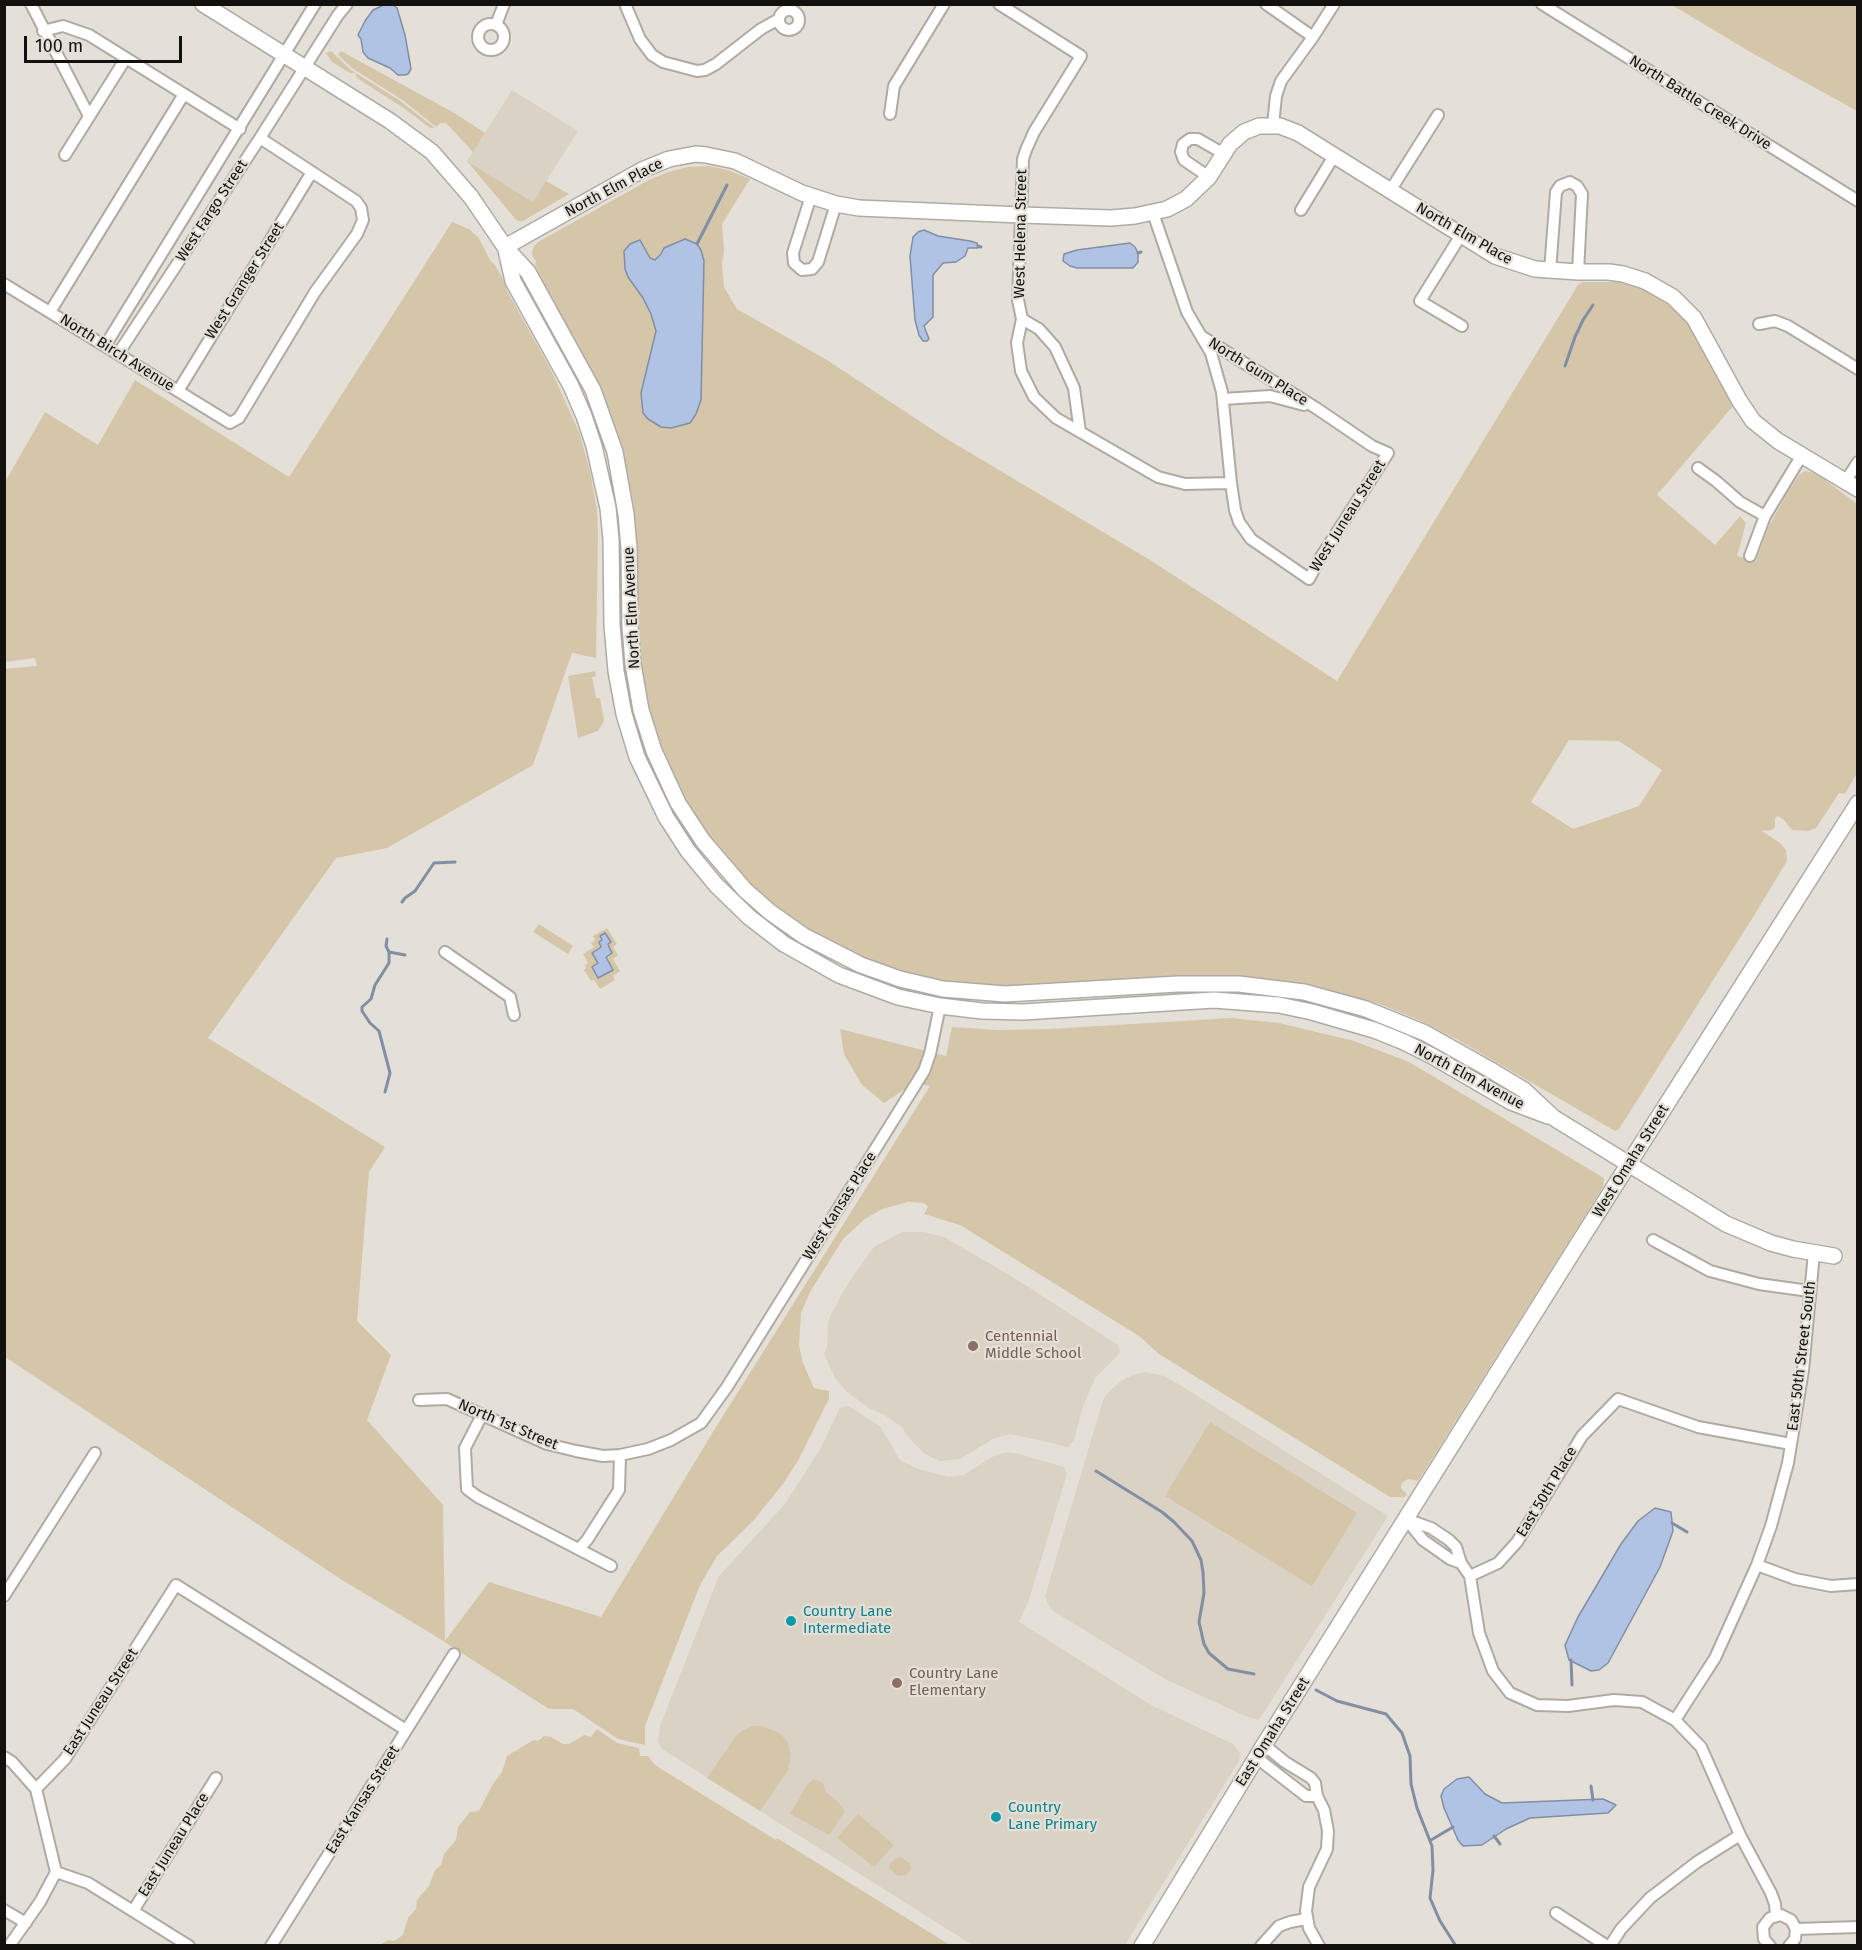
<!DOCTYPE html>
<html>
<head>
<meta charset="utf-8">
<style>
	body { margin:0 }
	#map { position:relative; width:1862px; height:1950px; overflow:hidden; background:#e4e0d8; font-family:"Fira Sans",sans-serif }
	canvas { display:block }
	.frame { position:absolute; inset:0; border:6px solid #12110e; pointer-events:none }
	.scale { position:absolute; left:24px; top:36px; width:158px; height:27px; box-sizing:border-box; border:3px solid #12110e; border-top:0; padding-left:8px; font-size:18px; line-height:21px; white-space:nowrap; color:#12110e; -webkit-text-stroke:4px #e4e0d8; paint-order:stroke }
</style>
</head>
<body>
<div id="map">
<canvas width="1862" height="1950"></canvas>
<div class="frame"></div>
<div class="scale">100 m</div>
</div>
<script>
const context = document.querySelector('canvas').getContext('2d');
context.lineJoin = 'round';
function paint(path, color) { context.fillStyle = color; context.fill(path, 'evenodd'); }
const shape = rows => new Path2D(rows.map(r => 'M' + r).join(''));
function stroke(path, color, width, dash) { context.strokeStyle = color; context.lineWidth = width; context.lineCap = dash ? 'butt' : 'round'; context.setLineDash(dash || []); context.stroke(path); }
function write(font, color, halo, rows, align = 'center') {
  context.font = font + ' "Fira Sans",sans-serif'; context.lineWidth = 4.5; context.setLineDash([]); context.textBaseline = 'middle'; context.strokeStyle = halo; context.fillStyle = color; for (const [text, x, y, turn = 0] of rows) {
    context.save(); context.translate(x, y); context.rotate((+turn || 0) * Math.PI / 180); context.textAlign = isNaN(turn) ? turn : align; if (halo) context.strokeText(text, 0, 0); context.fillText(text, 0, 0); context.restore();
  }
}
paint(shape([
	[512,90,578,131,533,202,467,161],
	[902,1232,922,1232,944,1237,1016,1279,1118,1345,1120,1351,1117,1356,1095,1378,1082,1409,1074,1440,1070,1446,1066,1447,1044,1441,1010,1434,993,1439,960,1459,940,1461,925,1454,910,1439,901,1426,884,1415,869,1408,847,1392,835,1378,824,1354,827,1347,828,1322,832,1312,849,1282,874,1247],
	[1145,1372,1164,1376,1180,1385,1388,1516,1259,1720,1245,1716,1165,1679,1053,1611,1047,1602,1045,1596,1103,1400,1107,1394,1121,1381,1133,1375],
	[848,1406,880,1426,900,1460,918,1469,949,1477,964,1475,992,1457,1006,1452,1015,1453,1064,1467,1067,1474,1029,1600,1019,1622,1151,1705,1233,1744,1240,1753,1239,1761,1125,1945,974,1946,662,1749,658,1741,660,1726,719,1576,785,1504,819,1451,840,1408]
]), '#dad2c4');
paint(shape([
	[1672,5,1857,5,1857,111,1752,53],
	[331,51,351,70,399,100,435,128,430,128,405,109,357,78,355,73,350,73,332,62,326,53],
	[341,51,456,114,485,133,473,152,446,123,441,123,436,127,404,101,352,68,338,55],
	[467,161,533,202,546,181,569,194,523,221,517,221],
	[709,166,728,170,750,179,722,224,724,251,722,265,724,287,737,309,827,360,942,436,1150,560,1337,681,1578,285,1583,282,1621,282,1638,286,1655,295,1683,316,1733,406,1657,495,1715,545,1740,516,1746,523,1737,556,1756,561,1770,524,1788,492,1799,475,1805,471,1816,473,1857,504,1857,773,1845,794,1839,793,1816,828,1808,831,1792,830,1784,820,1778,816,1775,818,1775,827,1772,830,1762,831,1780,843,1786,850,1787,861,1755,914,1619,1129,1615,1131,1458,1040,1421,1021,1380,1004,1301,983,1262,978,1229,976,1179,977,1036,986,984,987,943,982,903,973,868,961,857,955,857,953,855,951,853,953,812,932,785,913,755,889,732,865,711,840,681,791,669,766,653,721,642,677,638,631,638,615,640,613,640,609,638,609,637,538,633,501,624,459,609,410,600,387,538,272,535,265,536,262,532,254,533,248,538,242,647,181,668,172,688,167],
	[1569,740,1619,741,1662,770,1639,806,1573,829,1531,802],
	[452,222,469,229,479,238,490,260,495,265,507,286,506,289,551,370,579,432,590,471,597,510,598,533,596,658,572,653,533,765,387,848,336,858,208,1038,385,1147,369,1172,357,1321,391,1355,367,1420,443,1505,445,1641,489,1582,601,1617,716,1427,930,1086,914,1083,884,1103,862,1085,844,1054,840,1029,946,1056,952,1027,998,1030,1050,1029,1231,1018,1279,1023,1354,1041,1409,1062,1604,1178,1603,1187,1418,1481,1408,1479,1402,1483,1401,1488,1407,1495,1404,1497,1390,1497,1159,1354,1139,1336,960,1225,924,1214,928,1207,924,1203,908,1202,882,1209,865,1219,843,1239,810,1292,801,1313,799,1346,803,1363,814,1388,829,1391,829,1399,799,1459,783,1484,753,1521,717,1556,700,1585,645,1726,645,1745,618,1739,573,1709,549,1709,432,1634,342,1580,5,1357,4,669,37,666,35,658,5,662,5,482,45,412,98,445,135,380,289,477],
	[595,671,596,676,592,677,596,698,600,698,604,721,598,731,578,738,568,676],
	[539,924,573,946,568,954,533,932],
	[607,928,617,944,613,947,618,955,613,959,620,971,613,976,615,980,600,989,594,980,591,981,584,970,586,968,585,965,588,963,583,954,594,947,591,943,595,940,593,936],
	[1210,1422,1357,1513,1312,1586,1165,1496],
	[753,1726,761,1726,778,1732,787,1741,791,1754,788,1770,760,1811,707,1778,736,1736,743,1730],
	[597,1729,617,1743,639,1748,640,1756,648,1756,655,1765,692,1788,776,1840,777,1838,950,1945,380,1945,388,1940,394,1941,403,1935,408,1918,416,1909,417,1900,429,1886,435,1870,441,1865,444,1854,456,1840,458,1827,470,1812,479,1811,493,1784,502,1772,507,1756,530,1742,534,1740,538,1741,544,1736,551,1737,563,1744,569,1744,584,1735,591,1737],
	[814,1779,823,1783,826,1792,836,1800,845,1811,829,1835,790,1814,807,1785],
	[858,1814,894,1845,874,1867,837,1838],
	[901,1857,910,1864,911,1870,906,1875,898,1876,889,1868,889,1865,895,1859]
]), '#d5c6aa');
const water = shape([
	[384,5,393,5,397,8,405,35,411,69,408,74,405,75,398,75,390,68,368,58,363,52,361,39,358,35,365,21,373,10,384,5],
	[924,230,938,236,970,241,977,243,978,248,968,248,965,256,956,262,943,263,933,275,933,317,924,326,929,339,927,341,923,341,919,335,915,320,910,256,913,237,918,232,924,230],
	[685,239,697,244,701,250,704,261,701,400,696,414,690,423,671,428,661,427,648,419,643,413,641,393,656,331,651,314,643,298,628,277,625,269,624,251,630,244,640,240,650,258,655,260,661,254,664,248,685,239],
	[1130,243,1135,247,1138,253,1138,262,1133,268,1077,268,1070,266,1063,261,1064,254,1077,250,1130,243],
	[605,933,611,942,608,944,609,947,612,953,606,957,613,970,598,978,592,967,598,963,592,953,601,947,599,942,602,940,600,936,605,933],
	[1655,1508,1671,1512,1673,1531,1660,1567,1608,1663,1599,1670,1591,1671,1569,1660,1565,1645,1578,1617,1621,1544,1638,1521,1655,1508],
	[1469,1777,1485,1794,1502,1803,1603,1799,1616,1805,1608,1813,1530,1818,1506,1829,1482,1845,1463,1846,1458,1840,1444,1808,1441,1796,1444,1789,1457,1779,1469,1777]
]);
paint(water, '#b0c3e5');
stroke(water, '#818ea4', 1.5);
stroke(shape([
	[697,244,727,185],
	[978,246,981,247],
	[1138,253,1141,252],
	[1565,366,1575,337,1583,320,1593,305],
	[402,902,405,898,415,891,434,863,455,862],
	[389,952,405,955],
	[385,1092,390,1073,379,1031,370,1023,362,1011,362,1007,371,999,375,985,389,963,389,952,386,946,387,939],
	[1096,1471,1162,1512,1174,1522,1192,1541,1201,1560,1203,1572,1204,1593,1199,1622,1204,1644,1209,1653,1228,1669,1254,1674],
	[1672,1523,1687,1532],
	[1571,1660,1572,1685],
	[1316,1690,1337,1701,1386,1714,1402,1733,1410,1756,1411,1784,1417,1808,1432,1846,1433,1870,1430,1898,1440,1921,1456,1946],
	[1591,1786,1593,1800],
	[1494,1836,1500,1844],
	[1431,1840,1453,1827]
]), '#818ea4', 3);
const street = shape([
	[31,4,89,116],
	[625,4,640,39,652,55,663,62,697,71,705,70,716,64,761,29,779,19],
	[999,4,1081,56,1034,132,1026,150,1023,159,1018,300,1022,319,1017,343,1021,371,1034,397,1056,418,1158,477,1185,484,1231,483],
	[1266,4,1313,37],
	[1542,4,1858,201],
	'779 20a10 10 0 1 1 20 0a10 10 0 1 1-20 0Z',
	'478 37a13 13 0 1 1 26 0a13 13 0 1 1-26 0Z',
	[496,25,504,4],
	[43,31,63,26,89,35,240,129],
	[890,114,894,86,944,4],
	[1273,125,1276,96,1281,81,1313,37,1334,4],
	[65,155,126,58],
	[1209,177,1184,160,1181,152,1183,144,1190,139,1198,139,1224,154],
	[1390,191,1438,115],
	[811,196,793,253,794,263,802,270,812,269,818,262,836,204],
	[1301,210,1334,156],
	[1153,213,1187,312,1201,336,1211,353,1222,392,1231,483,1235,510,1239,522,1251,539,1309,579,1319,560,1388,453,1372,446,1316,408,1201,336],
	[1461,235,1420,301,1462,326],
	[1550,271,1556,192,1560,186,1570,182,1577,186,1582,194,1578,272],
	[4,284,230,423,239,418,315,292,357,234,363,220,361,208,356,201,260,138],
	[50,312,184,94],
	[1022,319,1039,329,1055,347,1074,388,1080,432],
	[1759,324,1775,321,1788,326,1858,369],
	[105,346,315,4],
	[118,354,260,138,338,15,347,4],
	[178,391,312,172],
	[1223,399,1270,396,1304,405],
	[1698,468,1716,481,1740,502,1765,516],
	[1845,482,1858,462],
	[1750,556,1765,516,1802,455],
	[445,952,510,997,514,1015],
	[1653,1240,1710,1271,1759,1284,1809,1291],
	[419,1400,447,1399,547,1444,576,1451,603,1456,620,1455,648,1449,671,1440,701,1423,727,1387,924,1071,930,1054,940,1006],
	[482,1415,465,1448,467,1489,478,1497,611,1566],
	[1406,1519,1431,1528,1449,1540,1456,1547,1461,1563,1470,1576,1479,1633,1493,1671,1510,1693,1537,1705,1568,1706,1614,1700,1642,1702,1675,1720,1701,1747,1740,1835,1771,1893,1775,1904,1776,1916],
	[1406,1519,1423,1540,1450,1559,1461,1563],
	[580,1548,587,1540,619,1490,620,1455],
	[1757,1565,1795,1579,1831,1586,1858,1584],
	[1470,1576,1498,1563,1517,1542,1582,1436,1618,1399,1698,1427,1791,1444],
	[4,1596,95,1453],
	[1675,1720,1715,1658,1757,1565,1771,1526,1788,1463,1803,1370,1814,1253],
	[1264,1745,1285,1762,1311,1778,1315,1783,1317,1796,1324,1810,1328,1831,1327,1849,1309,1887,1306,1911,1309,1928,1319,1946],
	[4,1757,12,1762,36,1789],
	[1257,1758,1306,1796,1317,1796],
	[56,1872,88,1883,189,1946],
	[4,1910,26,1923],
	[133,1911,216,1778],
	[1556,1913,1607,1946],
	[1796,1929,1858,1927],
	[9,1946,40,1902,56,1872,36,1789,65,1759,176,1585,406,1730],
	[271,1946,454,1654],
	[1261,1946,1279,1926,1290,1922,1306,1919],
	[1610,1946,1621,1929,1650,1898,1697,1862,1740,1835],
	[1770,1946,1764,1939,1763,1927,1770,1918,1781,1915,1791,1920,1796,1929,1795,1939,1789,1946]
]);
const secondary = shape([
	[203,4,390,121,432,152,471,197,505,247,528,272,593,390,615,452,626,514,629,548,630,626,633,664,641,710,654,751,678,803,703,841,745,890,770,912,804,936,861,965,900,979,943,989,1005,994,1178,984,1239,984,1304,992,1366,1009,1425,1033,1489,1069,1524,1090,1554,1118,1726,1224,1771,1243,1793,1249,1834,1256],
	[505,247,642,170,669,159,696,154,706,155,735,161,802,193,836,204,859,208,1021,215,1111,218,1135,216,1167,209,1186,199,1209,177,1230,144,1244,132,1259,126,1280,126,1298,133,1495,256,1535,269,1578,272,1609,272,1623,274,1645,281,1673,297,1694,318,1739,400,1753,421,1778,441,1858,489],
	[506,250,513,281,571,386,584,416,594,446,608,508,611,539,612,625,616,671,624,714,637,757,666,817,688,851,716,885,749,917,784,944,839,975,898,997,940,1006,982,1011,1023,1012,1214,1000,1279,1005,1312,1012,1374,1030,1404,1042,1432,1056,1511,1102,1548,1116],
	[1142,1946,1264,1745,1576,1247,1858,803]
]);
stroke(street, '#afaba4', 14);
stroke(secondary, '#afaba4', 18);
stroke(street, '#fff', 10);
stroke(secondary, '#fff', 15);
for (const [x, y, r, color] of [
	[973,1346,6,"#8d6e63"],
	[791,1621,6,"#0f9aa8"],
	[897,1683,6,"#8d6e63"],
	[996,1817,6,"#0f9aa8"]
]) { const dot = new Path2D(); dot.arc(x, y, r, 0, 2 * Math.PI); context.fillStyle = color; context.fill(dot); stroke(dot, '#e4e0d8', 2); }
write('15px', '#12110e', '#e4e0d8', [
	["North Battle Creek Drive",1700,103,32],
	["North Elm Place",614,188,-28],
	["West Fargo Street",212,211,-57],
	["West Helena Street",1021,234,-89],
	["North Elm Place",1464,234,30],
	["West Granger Street",245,281,-58],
	["North Birch Avenue",117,353,32],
	["North Gum Place",1258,372,32],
	["West Juneau Street",1348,516,-58],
	["North Elm Avenue",632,608,-93],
	["North Elm Avenue",1469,1077,28],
	["West Omaha Street",1631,1161,-58],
	["West Kansas Place",840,1206,-58],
	["East 50th Street South",1802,1356,-83],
	["North 1st Street",508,1425,23],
	["East 50th Place",1547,1492,-59],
	["East Juneau Street",101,1702,-57],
	["East Omaha Street",1273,1732,-58],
	["East Kansas Street",363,1800,-58],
	["East Juneau Place",174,1845,-58]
]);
write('15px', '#785e54', '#e4e0d8', [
	["Centennial",985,1337],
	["Middle School",985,1354],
	["Country Lane",909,1674],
	["Elementary",909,1691]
], 'left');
write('15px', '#0d838f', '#e4e0d8', [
	["Country Lane",803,1612],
	["Intermediate",803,1629],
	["Country",1008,1808],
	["Lane Primary",1008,1825]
], 'left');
</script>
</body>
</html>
